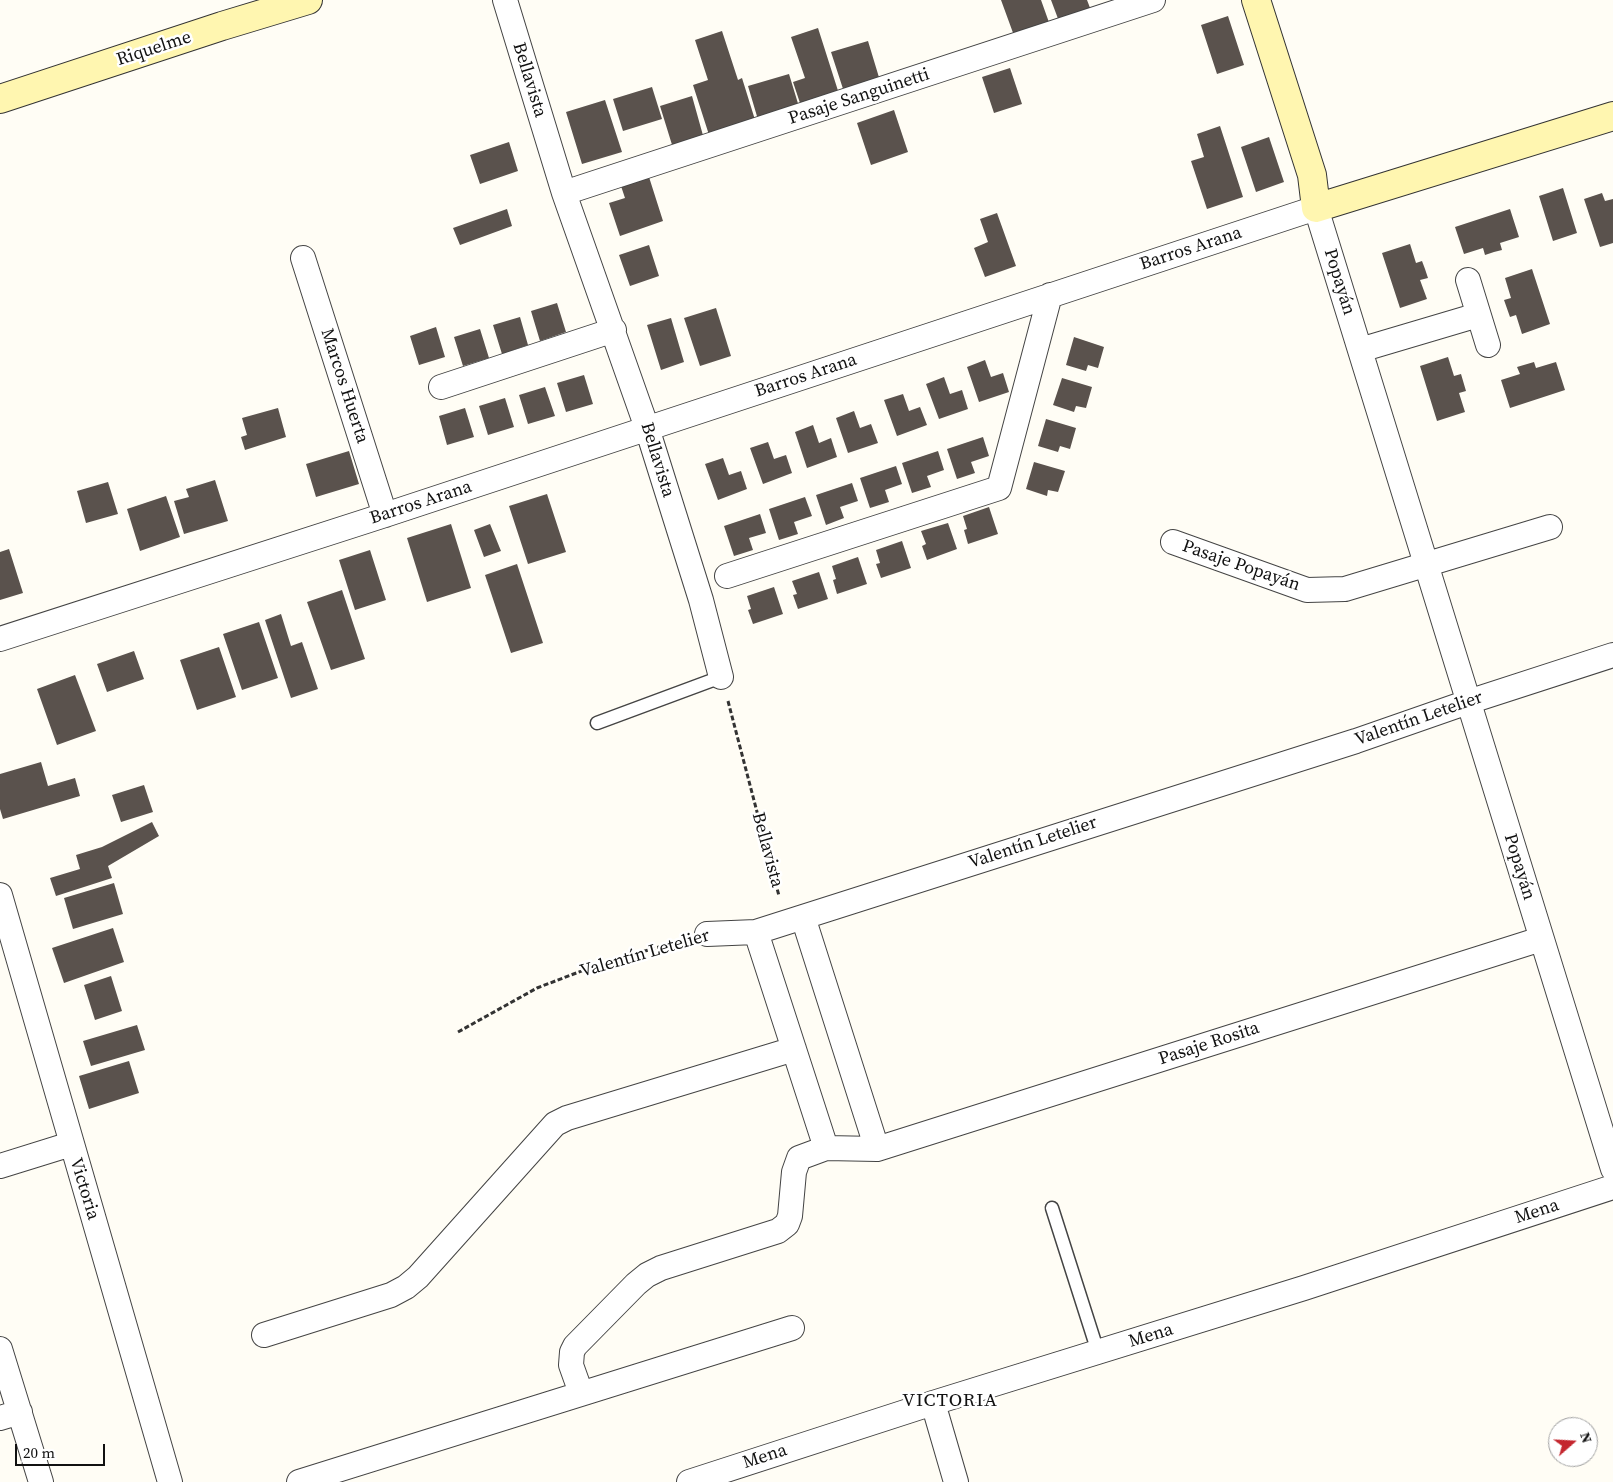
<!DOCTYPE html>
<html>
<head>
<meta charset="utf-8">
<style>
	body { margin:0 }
	#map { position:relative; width:1613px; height:1482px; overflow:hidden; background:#fffdf5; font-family:"Source Serif 4",serif }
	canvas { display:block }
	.north { position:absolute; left:1548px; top:1417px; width:50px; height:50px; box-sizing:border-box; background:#fff; border:1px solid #a0a0a0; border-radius:50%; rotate:71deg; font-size:14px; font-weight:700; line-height:20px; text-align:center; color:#111 }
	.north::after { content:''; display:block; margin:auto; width:18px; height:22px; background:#c4262e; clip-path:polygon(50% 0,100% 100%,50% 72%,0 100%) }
	.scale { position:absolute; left:15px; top:1444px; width:90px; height:22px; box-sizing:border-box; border:2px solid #111; border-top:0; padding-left:6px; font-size:15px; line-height:18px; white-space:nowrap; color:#111; -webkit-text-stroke:4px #fff; paint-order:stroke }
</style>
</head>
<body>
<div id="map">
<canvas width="1613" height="1482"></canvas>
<div class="north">N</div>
<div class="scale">20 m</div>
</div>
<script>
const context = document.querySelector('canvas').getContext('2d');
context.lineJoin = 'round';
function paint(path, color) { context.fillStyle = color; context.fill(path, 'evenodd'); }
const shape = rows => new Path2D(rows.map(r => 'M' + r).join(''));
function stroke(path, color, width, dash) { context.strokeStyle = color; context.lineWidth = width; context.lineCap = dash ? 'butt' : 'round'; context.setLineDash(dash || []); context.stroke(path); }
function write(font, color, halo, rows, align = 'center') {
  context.font = font + ' "Source Serif 4",serif'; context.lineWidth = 5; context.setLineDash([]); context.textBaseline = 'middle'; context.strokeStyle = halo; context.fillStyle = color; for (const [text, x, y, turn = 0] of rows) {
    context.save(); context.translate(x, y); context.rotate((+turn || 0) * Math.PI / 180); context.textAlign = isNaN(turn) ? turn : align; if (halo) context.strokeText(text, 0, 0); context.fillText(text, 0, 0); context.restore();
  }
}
paint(shape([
	[1001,0,1041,0,1051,28,1016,41],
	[1051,0,1087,0,1092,13,1060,24],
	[1228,16,1244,65,1217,74,1201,25],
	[818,28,840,97,802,109,793,82,805,78,791,37],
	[722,31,738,80,742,78,756,123,710,138,693,85,708,80,695,40],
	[868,41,881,84,845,95,831,52],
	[1010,68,1022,104,994,113,982,77],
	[789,74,800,110,759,123,748,86],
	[652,87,662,119,623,131,613,99],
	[692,96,704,139,673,148,660,106],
	[605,100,622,152,582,164,566,112],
	[894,110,908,152,871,165,857,123],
	[1220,126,1243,197,1207,209,1191,161,1204,157,1197,134],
	[1269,137,1284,182,1256,192,1241,147],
	[509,142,518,171,480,184,470,155],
	[649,177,663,221,620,236,609,203,625,198,621,186],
	[1563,188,1577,233,1553,241,1539,196],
	[1602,193,1605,201,1613,199,1613,243,1600,247,1584,199],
	[507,209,512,226,460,245,453,228],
	[1510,209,1519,237,1500,243,1502,250,1494,252,1485,255,1483,248,1464,254,1455,227],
	[997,213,1016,266,985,277,974,248,988,242,980,219],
	[1410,244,1416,263,1422,261,1425,269,1428,278,1420,280,1427,299,1400,308,1382,253],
	[649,245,659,276,630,286,619,255],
	[1532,269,1550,324,1522,334,1516,315,1510,317,1504,300,1511,298,1505,278],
	[557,303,566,332,540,341,531,311],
	[716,308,731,356,700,366,684,318],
	[520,317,528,345,502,354,493,325],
	[671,318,684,362,661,370,647,325],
	[436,327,445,357,419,365,410,336],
	[480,329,489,358,463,366,454,337],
	[1074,337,1104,347,1098,368,1088,365,1086,371,1066,365],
	[1448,357,1454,376,1461,374,1466,391,1459,393,1465,412,1437,421,1420,366],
	[985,360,991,377,1003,373,1009,392,979,402,967,367],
	[1534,362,1536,368,1556,362,1565,390,1510,408,1501,380,1520,374,1517,367],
	[584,375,593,404,566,412,557,383],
	[944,377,950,394,962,390,968,409,939,419,926,384],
	[1062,378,1092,387,1086,408,1076,406,1074,412,1053,405],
	[545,387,555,416,528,424,519,395],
	[903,394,909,411,920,407,927,425,897,436,884,400],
	[505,398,514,427,488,435,479,406],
	[278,408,286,437,245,450,241,437,247,435,242,418],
	[465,408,474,437,447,445,439,416],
	[854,411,860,428,871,424,878,443,848,453,836,418],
	[1046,419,1076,428,1070,449,1060,446,1058,452,1038,446],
	[813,425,819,443,831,438,837,457,807,468,795,432],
	[983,437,989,456,971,462,975,473,957,479,947,449],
	[768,442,774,459,786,455,792,473,763,484,750,448],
	[349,451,359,484,316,497,306,464],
	[938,451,944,470,927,476,931,487,912,493,902,463],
	[723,458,729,475,741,471,747,489,718,500,705,464],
	[1034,462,1065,471,1058,492,1048,490,1047,496,1026,489],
	[896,466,902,484,885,490,889,502,870,508,860,478],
	[215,480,228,521,184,534,174,501,189,497,186,489],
	[108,482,118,514,86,523,77,491],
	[852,483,858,501,840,507,844,518,826,525,816,495],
	[547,494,566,552,528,564,509,506],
	[166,496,180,537,140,551,127,509],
	[805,497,812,516,794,522,798,534,779,540,769,509],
	[989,507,998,534,968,544,964,530,967,529,963,516],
	[760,514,766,533,749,538,753,550,734,556,724,526],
	[948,523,957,549,927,560,922,546,926,544,921,531],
	[451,524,471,588,427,602,407,538],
	[490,524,501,551,484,557,474,530],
	[902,541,911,568,881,578,876,564,880,563,876,550],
	[9,549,23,593,0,600,0,552],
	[370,550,386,600,355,610,339,560],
	[858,557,867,584,837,594,833,580,836,579,832,566],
	[517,564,543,643,511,653,485,575],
	[819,572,828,599,798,609,793,595,797,594,792,581],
	[774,587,783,614,753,624,748,610,751,609,747,596],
	[342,590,365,659,331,670,307,602],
	[281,614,291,646,302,642,318,689,291,698,265,620],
	[259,622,278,678,242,690,223,634],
	[219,647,236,697,197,710,180,660],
	[134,651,144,679,107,692,97,664],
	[75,675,96,731,57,745,37,689],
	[41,762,48,786,75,778,80,796,3,819,0,809,0,774],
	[144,785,153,812,121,822,112,795],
	[152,822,159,836,108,866,112,878,56,896,50,878,80,869,76,855,102,847],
	[114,883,123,914,73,929,64,898],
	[113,928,124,962,64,983,52,948],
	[111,976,122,1011,95,1020,84,985],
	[137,1025,145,1050,91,1066,83,1041],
	[129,1061,139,1093,89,1109,79,1076]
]), '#5a524d');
const lane = shape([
	[597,723,721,677],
	[1052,1208,1098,1352]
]);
const street = shape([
	[505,0,564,193,647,428,701,600,721,677],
	[564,193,1153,0],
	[303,258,385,515],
	[1468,280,1488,345],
	[1360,350,1478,315],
	[441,387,614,330],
	[1173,542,1307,590,1345,589,1550,527],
	[727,576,999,488,1050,295],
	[0,639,385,515,1316,208,1613,1169],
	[0,895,170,1482],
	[803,917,877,1149],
	[756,932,826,1148,877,1149,1541,939],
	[707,934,756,932,1356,741,1468,702,1613,655],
	[0,1166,71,1144],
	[264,1335,391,1295,406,1287,418,1277,555,1124,567,1118,794,1049],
	[0,1349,41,1482],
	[581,1393,571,1365,572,1352,575,1346,636,1284,647,1275,661,1268,778,1231,787,1224,790,1216,794,1172,799,1158,826,1148],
	[933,1403,956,1482],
	[0,1418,20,1412],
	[299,1482,792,1328],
	[689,1482,933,1403,1304,1288,1613,1187]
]);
const secondary = shape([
	[1256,0,1312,175,1316,208,1613,116],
	[0,99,222,26,308,0]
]);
stroke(lane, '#444', 15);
stroke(street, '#444', 26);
stroke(secondary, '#333', 30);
stroke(shape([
	[728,701,779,896],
	[458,1032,537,988,605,962,681,941]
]), '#333', 3, [5, 2.5]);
stroke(lane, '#fff', 12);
stroke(street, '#fff', 24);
stroke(secondary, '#fff6b0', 28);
write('18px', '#111', '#fff', [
	["Riquelme",154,49,-18],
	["Bellavista",529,80,73],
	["Pasaje Sanguinetti",859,97,-18],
	["Barros Arana",1191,249,-18],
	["Popayán",1339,282,73],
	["Barros Arana",806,376,-18],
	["Marcos Huerta",344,386,72],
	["Bellavista",657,460,73],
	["Barros Arana",421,503,-18],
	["Pasaje Popayán",1241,566,19],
	["Valentín Letelier",1419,719,-19],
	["Valentín Letelier",1033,843,-18],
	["Bellavista",767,850,75],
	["Popayán",1519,867,73],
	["Valentín Letelier",645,954,-16],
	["Pasaje Rosita",1209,1044,-18],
	["Victoria",84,1189,73],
	["Mena",1537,1212,-18],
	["Mena",1151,1336,-17],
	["Mena",765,1457,-18]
]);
context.letterSpacing = '1px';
write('19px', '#111', '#fff', [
	["VICTORIA",950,1401]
]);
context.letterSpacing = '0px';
</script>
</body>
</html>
